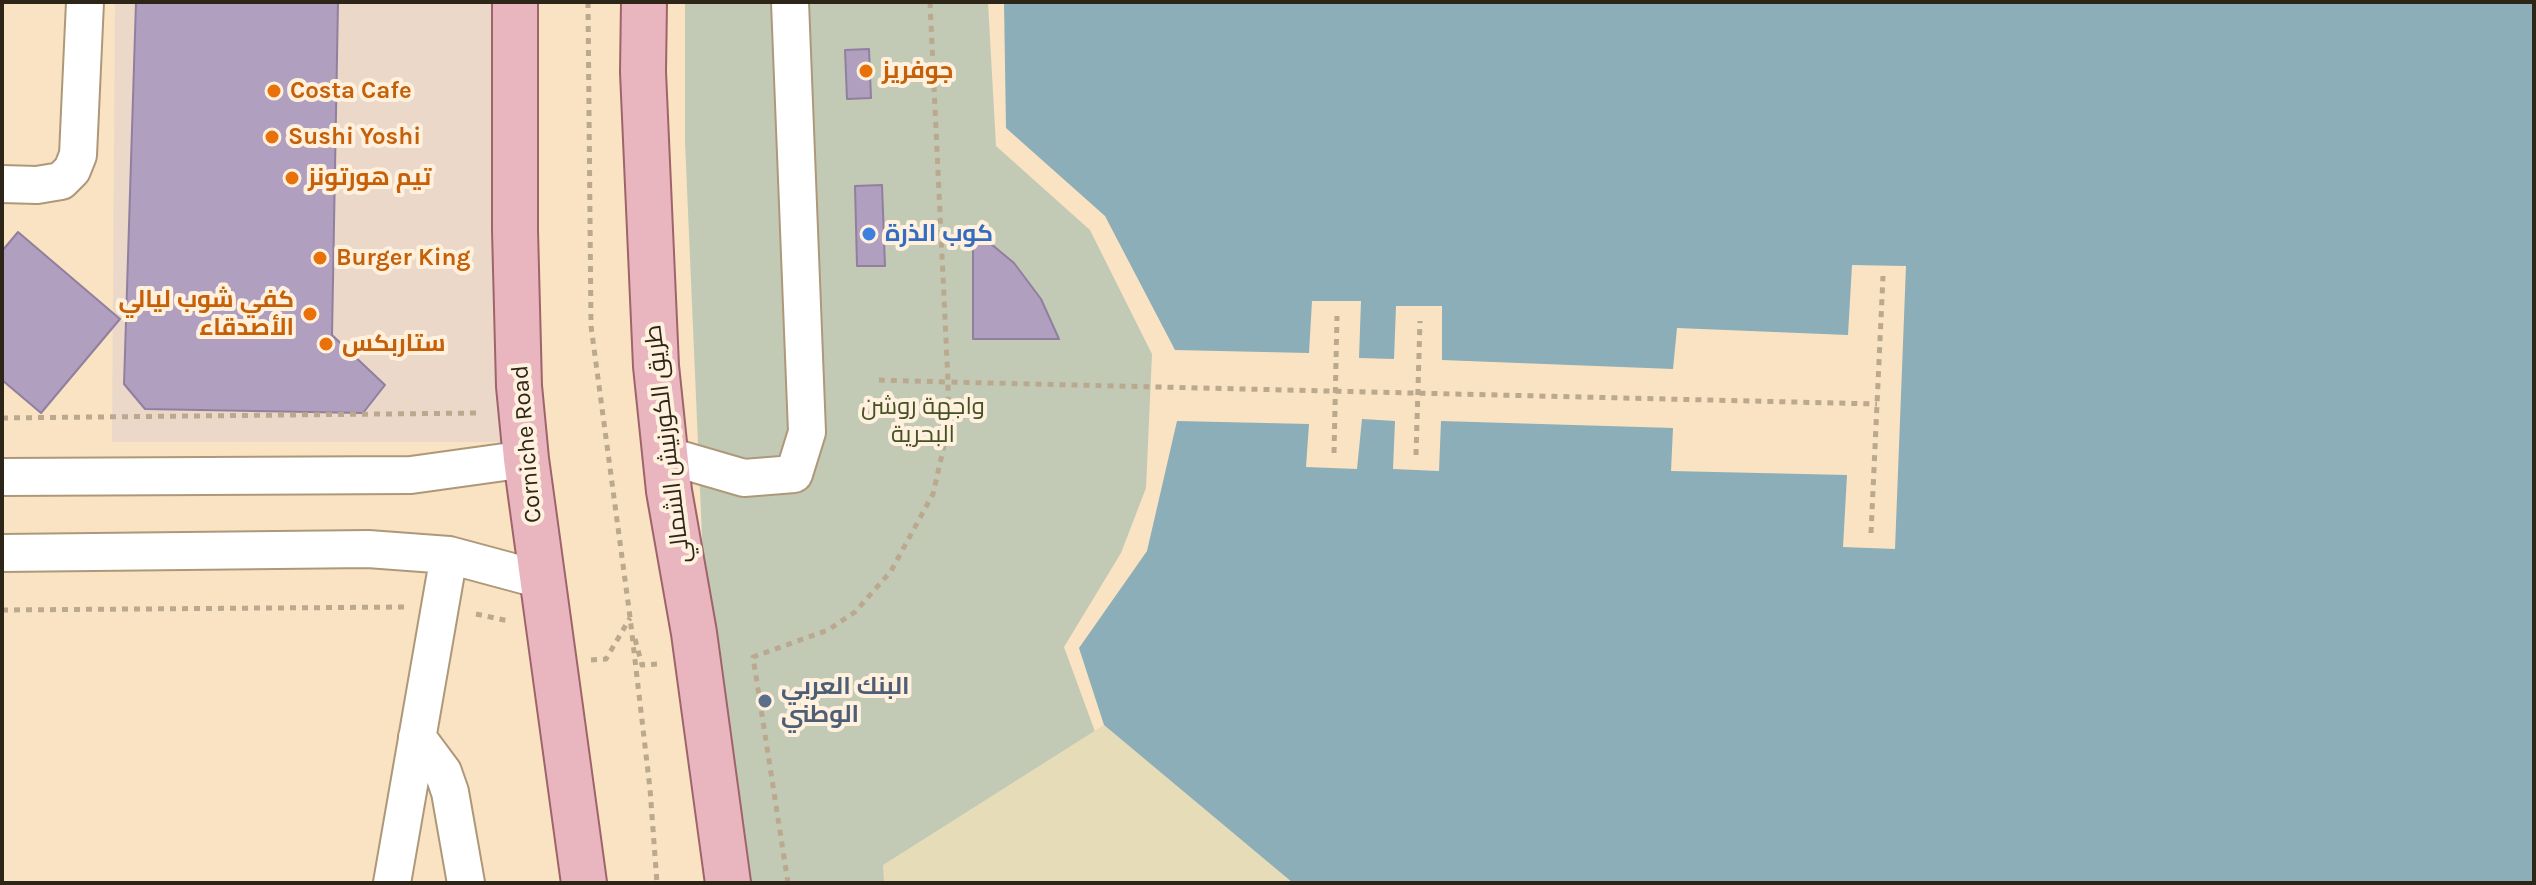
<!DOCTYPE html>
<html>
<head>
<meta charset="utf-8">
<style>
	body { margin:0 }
	#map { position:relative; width:2536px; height:885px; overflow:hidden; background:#f9e3c2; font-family:Karla,sans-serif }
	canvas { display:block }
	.frame { position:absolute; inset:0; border:4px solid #2d2518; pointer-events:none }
</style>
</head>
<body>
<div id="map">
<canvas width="2536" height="885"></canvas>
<div class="frame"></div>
</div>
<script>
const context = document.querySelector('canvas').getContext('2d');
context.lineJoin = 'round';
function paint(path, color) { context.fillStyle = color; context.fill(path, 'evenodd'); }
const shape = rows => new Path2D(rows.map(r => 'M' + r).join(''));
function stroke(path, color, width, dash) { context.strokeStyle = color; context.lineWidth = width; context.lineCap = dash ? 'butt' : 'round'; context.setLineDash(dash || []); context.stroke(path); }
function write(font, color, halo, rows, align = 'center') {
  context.font = font + ' Karla,Cairo,sans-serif'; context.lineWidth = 8; context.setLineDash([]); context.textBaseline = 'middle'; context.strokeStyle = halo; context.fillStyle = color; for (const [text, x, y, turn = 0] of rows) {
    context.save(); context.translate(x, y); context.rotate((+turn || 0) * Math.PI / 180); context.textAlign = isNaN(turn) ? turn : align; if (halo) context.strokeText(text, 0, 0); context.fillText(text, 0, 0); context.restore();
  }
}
paint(shape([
	[115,2,493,2,502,442,112,442]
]), '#ebd8c8');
paint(shape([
	[685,2,988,2,996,146,1090,230,1152,354,1146,488,1121,553,1064,647,1097,737,1270,883,750,883,703,559,685,142]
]), '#c2cab6');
paint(shape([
	[1104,725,1293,883,884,883,883,865]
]), '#e6ddb8');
paint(shape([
	[1004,2,2534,2,2534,883,1293,883,1104,725,1079,648,1147,551,1177,421,1309,424,1306,467,1357,469,1362,419,1395,421,1393,469,1439,471,1441,421,1673,428,1671,471,1847,475,1843,547,1895,549,1906,266,1852,265,1848,335,1677,328,1673,369,1442,360,1442,306,1396,306,1394,359,1359,358,1361,301,1312,301,1309,353,1175,350,1105,216,1006,128]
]), '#8baeb8');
const building = shape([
	[136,2,338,2,332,335,385,385,363,413,145,409,124,384,136,2],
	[869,49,871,98,847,99,845,50,869,49],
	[882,185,885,266,857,266,855,186,882,185],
	[973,229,1014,263,1041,299,1059,339,973,339,973,229],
	[18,232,120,319,41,413,2,380,2,251,18,232]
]);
paint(building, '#b09fbf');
stroke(building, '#907f9e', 2);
const minor = shape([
	[2,184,37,185,61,181,72,170,78,155,85,2],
	[665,455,744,478,794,474,807,432,790,2],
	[2,477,411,475,526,459],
	[2,553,368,549,449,555,542,580],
	[417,737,443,772,450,792,466,883],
	[392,883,449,555]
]);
const major = shape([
	[515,2,515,230,519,386,526,459,584,883],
	[644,2,643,72,656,366,669,491,694,633,728,883]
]);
stroke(minor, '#ad987a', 40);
stroke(major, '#9e646a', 48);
stroke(shape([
	[588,2,591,326,630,617,650,789,657,883],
	[930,2,948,382,1877,404],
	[2,418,481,413],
	[1334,453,1337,316],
	[1416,455,1420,321],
	[1871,533,1883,276],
	[2,610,404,607],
	[476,614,509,621],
	[635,639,642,665,657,664],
	[591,660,606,659,630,618],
	[788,883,753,657,828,630,855,612,891,571,933,494,948,428,948,382,875,380]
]), '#baa98e', 5, [6, 6]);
stroke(minor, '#fff', 36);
stroke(major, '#e9b6c0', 44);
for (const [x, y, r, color] of [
	[866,71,8,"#e8710a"],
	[274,91,8,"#e8710a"],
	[272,137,8,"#e8710a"],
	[292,178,8,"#e8710a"],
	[869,234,8,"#3f7fe0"],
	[320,258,8,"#e8710a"],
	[310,314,8,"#e8710a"],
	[326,344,8,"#e8710a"],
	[765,701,8,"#5c6f8a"]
]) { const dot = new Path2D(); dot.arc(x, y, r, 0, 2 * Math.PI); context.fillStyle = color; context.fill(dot); stroke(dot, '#fff1de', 3); }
write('bold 24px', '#c56008', '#fff1de', [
	["جوفريز",882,71],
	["Costa Cafe",290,91],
	["Sushi Yoshi",288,137],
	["تيم هورتونز",308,178],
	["Burger King",336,258],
	["كفي شوب ليالي",294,300,"right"],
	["الأصدقاء",294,328,"right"],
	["ستاربكس",342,344]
], 'left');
write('bold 24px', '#366cbe', '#fff1de', [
	["كوب الذرة",885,234]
], 'left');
write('24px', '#435224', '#fff1de', [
	["واجهة روشن",923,407],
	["البحرية",923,435]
]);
write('24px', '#2d2518', '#fff1de', [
	["Corniche Road",527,444,-95],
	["طريق الكورنيش الشمالي",668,444,-97]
]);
write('bold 24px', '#4e5e75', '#fff1de', [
	["البنك العربي",781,687],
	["الوطني",781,715]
], 'left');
</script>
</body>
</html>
